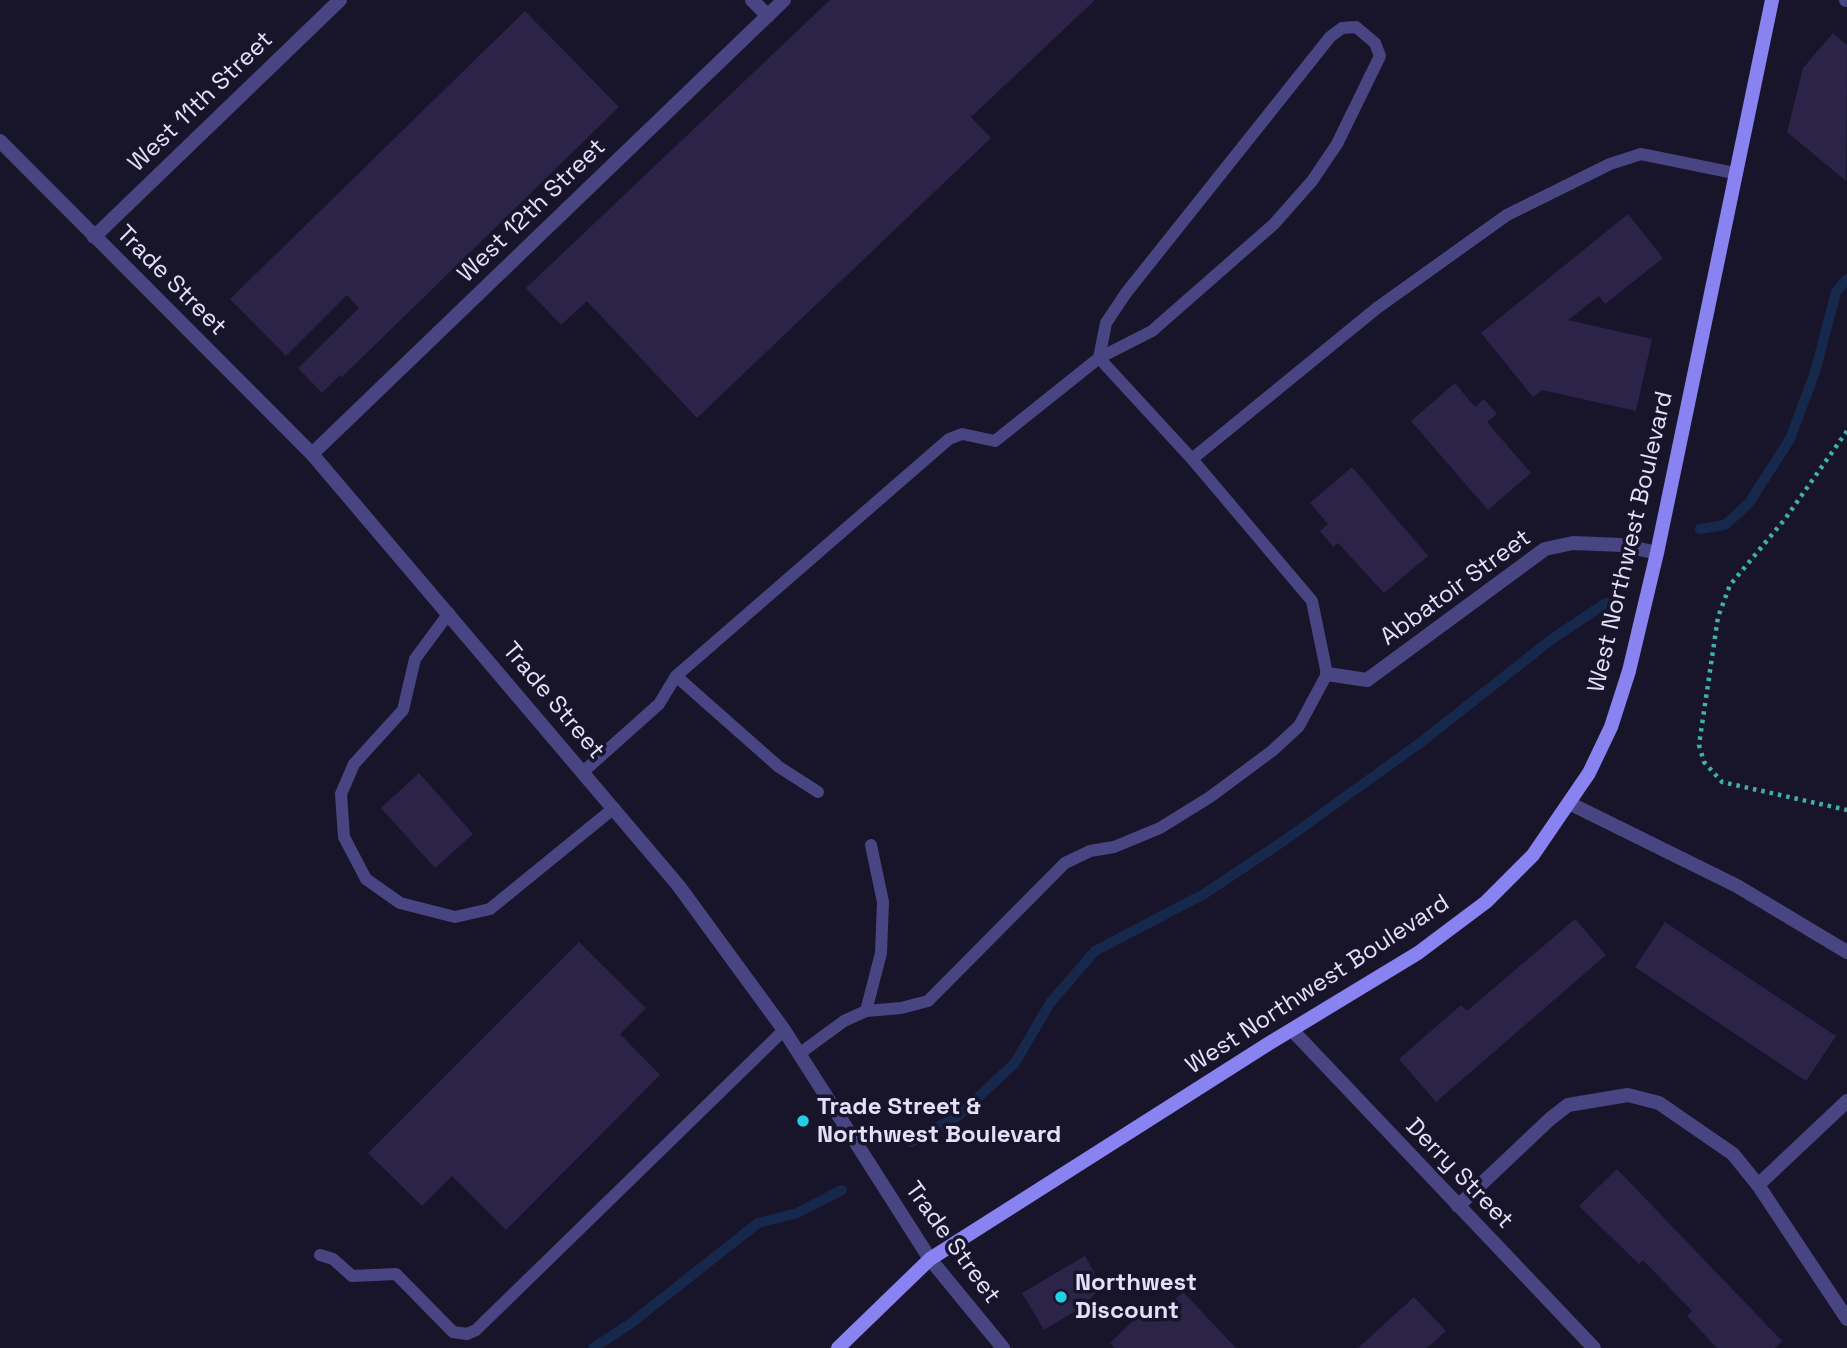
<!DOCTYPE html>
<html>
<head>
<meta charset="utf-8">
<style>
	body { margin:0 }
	canvas { display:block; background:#181429 }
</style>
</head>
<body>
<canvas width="1847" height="1348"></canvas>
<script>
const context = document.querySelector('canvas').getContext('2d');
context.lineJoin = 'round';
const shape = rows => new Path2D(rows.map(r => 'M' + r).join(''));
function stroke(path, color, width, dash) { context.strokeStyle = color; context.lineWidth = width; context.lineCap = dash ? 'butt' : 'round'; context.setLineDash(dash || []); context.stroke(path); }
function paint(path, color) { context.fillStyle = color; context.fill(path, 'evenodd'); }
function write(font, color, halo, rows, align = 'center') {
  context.font = font + ' "Space Grotesk",sans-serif'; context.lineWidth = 7; context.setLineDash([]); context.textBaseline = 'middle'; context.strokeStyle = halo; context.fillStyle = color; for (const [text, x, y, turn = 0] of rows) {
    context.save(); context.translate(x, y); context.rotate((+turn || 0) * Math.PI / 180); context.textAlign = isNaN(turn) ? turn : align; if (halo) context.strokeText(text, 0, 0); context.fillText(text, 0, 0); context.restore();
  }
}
stroke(shape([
	[1700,529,1725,525,1749,503,1790,439,1815,372,1836,292,1847,279],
	[911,1142,958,1116,1015,1063,1050,1003,1095,951,1204,894,1285,840,1420,743,1552,639,1606,603],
	[593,1348,630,1324,758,1223,797,1213,842,1190]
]), '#16294c', 10);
paint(shape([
	[830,0,1095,0,971,117,991,138,697,418,587,301,561,325,526,288],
	[525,11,619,107,342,377,340,375,322,393,298,368,359,308,347,295,286,356,230,299],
	[1833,33,1847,45,1846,181,1787,132,1803,68],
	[1628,214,1663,258,1605,304,1599,296,1568,320,1652,339,1636,411,1542,390,1533,397,1481,333],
	[1455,383,1475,407,1484,399,1497,414,1487,422,1531,473,1488,510,1411,421],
	[1352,467,1428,556,1384,593,1338,543,1333,547,1320,531,1328,524,1310,503],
	[419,773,473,834,435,868,381,808],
	[1575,919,1606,955,1436,1102,1399,1059,1461,1005,1467,1011],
	[1665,922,1836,1036,1806,1081,1635,967],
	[579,942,646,1008,620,1034,660,1075,506,1230,452,1176,422,1206,368,1153],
	[1617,1169,1782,1341,1775,1348,1717,1348,1687,1316,1692,1311,1643,1260,1639,1264,1579,1206],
	[1085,1256,1102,1287,1082,1307,1044,1330,1022,1293],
	[1183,1292,1236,1348,1115,1348,1110,1343,1142,1312,1151,1322],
	[1414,1297,1446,1331,1427,1348,1358,1348]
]), '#2b2348');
stroke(shape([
	[1847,431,1785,519,1730,585,1718,617,1699,745,1704,762,1722,782,1847,810]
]), '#40b0ac', 4.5, [3.5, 5]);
stroke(shape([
	[1356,27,1375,43,1380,56,1337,144,1312,181,1274,224,1152,331,1099,358,1106,323,1126,293,1330,37,1342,28,1356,27],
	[449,613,415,659,403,710,354,764,341,794,344,837,366,879,400,903,455,917,490,909,614,808],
	[676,676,779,767,818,792],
	[584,771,659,704,676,676,949,439,962,434,995,441,1099,358,1192,459],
	[866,1011,881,953,883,902,871,845],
	[799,1054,844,1021,866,1011,901,1008,928,1001,1065,863,1090,851,1114,847,1160,828,1210,797,1272,751,1299,726,1327,674,1312,601,1192,459,1377,308,1507,215,1610,164,1641,154,1734,173],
	[320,1255,333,1259,352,1276,396,1274,453,1332,467,1334,476,1330,784,1030]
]), '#494583', 12);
stroke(shape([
	[752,0,768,16],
	[1846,0,1847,0],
	[94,237,340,0],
	[312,454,784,0],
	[1327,674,1367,680,1545,549,1573,543,1622,545,1657,553],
	[1569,803,1737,886,1847,952],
	[1292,1030,1594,1348],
	[1758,1185,1847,1101],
	[1458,1206,1550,1119,1568,1105,1628,1095,1659,1103,1733,1154,1758,1185,1847,1319]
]), '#494583', 14);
stroke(shape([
	[0,141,312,454,678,885,784,1030,930,1259,1003,1348]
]), '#494583', 14);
stroke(shape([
	[838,1348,930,1259,1268,1044,1418,953,1486,902,1533,855,1589,773,1611,727,1629,671,1657,553,1772,0]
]), '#8883f0', 14);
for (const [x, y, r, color] of [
	[803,1121,7,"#23cde4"],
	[1061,1297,7,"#23cde4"]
]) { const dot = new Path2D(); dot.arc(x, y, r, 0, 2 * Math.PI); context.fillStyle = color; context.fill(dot); stroke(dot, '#181429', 2.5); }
write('24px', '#e4e0fb', '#181429', [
	["West 11th Street",201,102,-44],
	["West 12th Street",532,211,-44],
	["Trade Street",171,281,45],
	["West Northwest Boulevard",1631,542,-77],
	["Abbatoir Street",1456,588,-36],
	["Trade Street",553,701,50],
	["West Northwest Boulevard",1318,985,-33],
	["Derry Street",1459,1174,46],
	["Trade Street",952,1243,54]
]);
write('bold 24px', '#e4e0fb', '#181429', [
	["Trade Street &",817,1107],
	["Northwest Boulevard",817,1135],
	["Northwest",1075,1283],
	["Discount",1075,1311]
], 'left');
</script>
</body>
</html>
